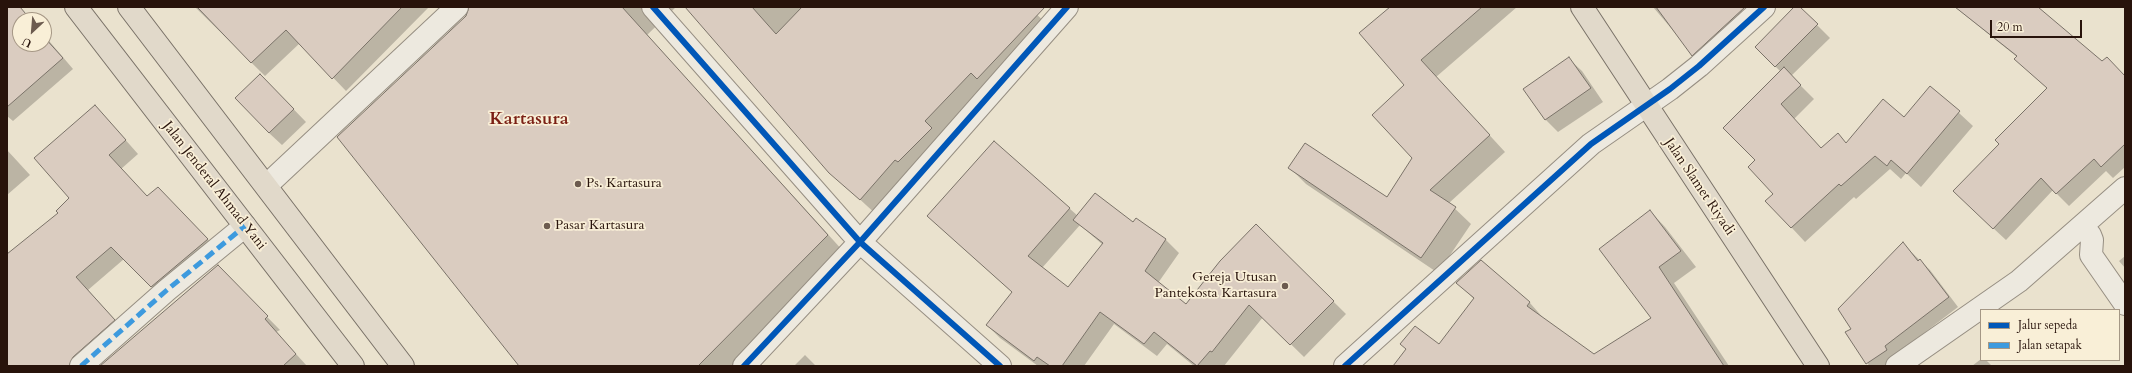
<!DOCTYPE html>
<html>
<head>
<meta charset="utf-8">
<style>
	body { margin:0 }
	#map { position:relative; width:2132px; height:373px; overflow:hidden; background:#eae2ce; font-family:Cardo,serif }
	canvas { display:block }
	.frame { position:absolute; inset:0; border:8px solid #28130b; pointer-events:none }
	.legend { position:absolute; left:1980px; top:309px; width:140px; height:52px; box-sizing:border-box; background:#f9efd7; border:1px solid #a59785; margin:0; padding:5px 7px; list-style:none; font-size:12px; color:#28130b }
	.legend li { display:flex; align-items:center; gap:8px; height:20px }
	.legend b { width:20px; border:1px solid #a59785 }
	.north { position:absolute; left:12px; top:12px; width:40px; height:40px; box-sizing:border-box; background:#f9efd7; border:1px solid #a59785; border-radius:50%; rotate:206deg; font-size:11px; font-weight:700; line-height:16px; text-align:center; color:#28130b }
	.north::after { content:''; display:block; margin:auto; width:14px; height:18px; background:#6c5b4f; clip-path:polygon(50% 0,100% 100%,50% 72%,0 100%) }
	.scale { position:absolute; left:1990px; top:20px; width:92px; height:18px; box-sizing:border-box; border:2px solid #28130b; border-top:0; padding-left:5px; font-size:12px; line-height:14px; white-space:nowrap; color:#28130b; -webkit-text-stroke:3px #f9efd7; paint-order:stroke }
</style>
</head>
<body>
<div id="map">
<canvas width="2132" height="373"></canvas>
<div class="frame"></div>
<ul class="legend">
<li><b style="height:5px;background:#0057b8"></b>Jalur sepeda</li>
<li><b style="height:5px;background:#3d9ade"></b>Jalan setapak</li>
</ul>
<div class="north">U</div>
<div class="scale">20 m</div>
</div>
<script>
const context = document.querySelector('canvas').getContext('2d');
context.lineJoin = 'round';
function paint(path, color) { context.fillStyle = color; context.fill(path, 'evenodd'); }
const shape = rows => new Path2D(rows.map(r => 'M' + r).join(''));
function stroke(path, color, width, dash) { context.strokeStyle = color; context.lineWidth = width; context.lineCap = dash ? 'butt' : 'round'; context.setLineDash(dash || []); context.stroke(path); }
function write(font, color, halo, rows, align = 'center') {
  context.font = font + ' Cardo,serif'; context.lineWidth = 3.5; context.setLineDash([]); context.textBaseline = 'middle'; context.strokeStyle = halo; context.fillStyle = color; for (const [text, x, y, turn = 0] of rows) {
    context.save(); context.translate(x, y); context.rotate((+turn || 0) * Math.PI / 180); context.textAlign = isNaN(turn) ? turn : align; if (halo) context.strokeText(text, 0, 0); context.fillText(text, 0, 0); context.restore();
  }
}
paint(shape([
	[7,7,19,7,31,20,20,20,20,44,44,44,44,35,73,69,13,121,7,116],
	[195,7,429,7,346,91,300,43,265,76],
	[470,7,676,7,647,35,844,252,731,366,521,366,466,17],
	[687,7,1029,7,1054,31,878,216,830,172],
	[1391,7,1517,7,1436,77,1505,152,1449,203,1471,224,1438,273,1306,184,1290,168,1387,198,1414,158,1406,85],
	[1653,7,1739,7,1745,13,1705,68],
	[1796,7,1799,7,1830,38,1791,76,1814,99,1794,119,1822,149,1838,135,1847,144,1904,118,1931,87,1973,126,1921,187,1906,173,1901,179,1890,169,1856,199,1854,197,1805,242,1767,201,1774,194,1756,160,1781,72,1756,47],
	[1955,7,2035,7,2102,63,2125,77,2125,167,2113,178,2106,171,2069,206,2053,190,2006,240,1966,203,2000,144,2048,89,2016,59,2017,57],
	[1569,59,1582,71,1603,102,1558,132,1546,120,1524,89],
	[273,88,306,122,282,145,269,133],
	[107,119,138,154,121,169,148,197,171,201,220,252,164,299,124,259,88,290,126,333,89,366,7,366,7,256,59,213,71,198],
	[994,142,1078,216,1133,224,1136,219,1166,240,1179,253,1158,283,1186,305,1257,226,1346,314,1304,357,1263,317,1224,366,1194,366,1167,344,1157,356,1114,324,1084,366,1038,366,1000,338,987,325,1013,293,928,216],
	[1080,225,1103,245,1068,289,1042,268],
	[7,150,30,175,7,195],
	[1650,211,1665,227,1696,267,1674,283,1729,366,1394,366,1407,350,1401,344,1439,346,1474,299,1458,283,1481,261,1530,303,1545,320,1594,356,1652,318],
	[1903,244,1930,270,1958,307,1894,356,1887,366,1869,366,1852,329],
	[2125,256,2125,268,2119,261],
	[217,266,280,330,276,332,307,366,102,366],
	[805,355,816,366,794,366],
	[1981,359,1986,360,1992,366,1972,366]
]), '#0003');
const building = shape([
	[7,7,20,7,31,20,20,20,20,44,44,44,44,37,63,58,7,107,7,7],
	[197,7,402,7,332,79,286,30,251,63,197,7],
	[469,7,622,7,828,235,698,366,519,366,337,137,466,16,469,7],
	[685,7,752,7,776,34,802,7,1045,7,977,79,971,73,925,121,932,128,898,162,895,160,860,200,829,173,685,7],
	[1390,7,1482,7,1421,60,1490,135,1430,190,1456,207,1421,258,1288,168,1305,143,1387,197,1412,158,1372,115,1404,85,1359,33,1390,7],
	[1656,7,1745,7,1692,56,1656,7],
	[1794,7,1800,7,1818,24,1775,67,1755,47,1794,7],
	[1955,7,2038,7,2102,61,2107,57,2125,76,2125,144,2101,167,2094,159,2056,194,2041,178,1993,229,1953,191,1999,144,1995,140,2047,88,2014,59,2017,56,1955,7],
	[1569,57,1591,88,1545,120,1523,89,1569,57],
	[1784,67,1801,85,1781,104,1821,148,1838,133,1846,143,1883,99,1904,117,1930,86,1960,111,1907,174,1891,160,1887,166,1875,156,1841,186,1839,184,1791,228,1765,201,1773,194,1748,167,1755,160,1723,128,1784,67],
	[260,74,294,109,269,133,235,98,260,74],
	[95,105,126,140,109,155,147,196,158,187,208,239,151,287,111,247,76,277,115,320,73,357,69,366,7,366,7,254,58,213,56,211,69,198,34,158,95,105],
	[994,141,1070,208,1028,256,1068,287,1103,243,1073,220,1095,193,1133,222,1136,218,1166,239,1145,271,1186,304,1220,261,1256,224,1334,301,1290,345,1249,305,1212,352,1210,351,1197,366,1154,332,1144,344,1100,312,1062,366,1050,366,1037,357,1034,361,986,325,1012,292,927,216,994,141],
	[1650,210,1681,251,1659,267,1724,366,1393,366,1406,349,1400,344,1415,326,1439,344,1474,298,1456,283,1481,260,1530,302,1527,306,1594,354,1651,318,1599,249,1650,210],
	[1903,242,1918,261,1920,259,1949,297,1885,346,1887,350,1866,364,1845,332,1851,329,1838,309,1903,242],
	[218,265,268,316,265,319,296,354,283,366,100,366,218,265]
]);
paint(building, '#daccc0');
stroke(building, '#7a7268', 1);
const street = shape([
	[653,7,860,242,1000,366],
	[267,185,457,7],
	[2082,226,2090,235,2092,240,2091,255,2125,304],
	[81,366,167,290,245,226],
	[744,366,860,242,1067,7],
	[1345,366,1591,144,1670,89,1699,66,1764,7],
	[1897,366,2019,281,2125,188]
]);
const primary = shape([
	[1582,7,1818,366]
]);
const highway = shape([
	[76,7,353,366],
	[129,7,403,366]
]);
stroke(street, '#968e82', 24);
stroke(primary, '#7a7268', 24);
stroke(highway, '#7a7268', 24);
stroke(street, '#ede9df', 22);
stroke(primary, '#e1d9ca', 22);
stroke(highway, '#e1d9ca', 22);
stroke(shape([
	[81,366,167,290,245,226]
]), '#3d9ade', 5, [10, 5]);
stroke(shape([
	[653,7,860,242,1000,366],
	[744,366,860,242,1067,7],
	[1345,366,1591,144,1670,89,1699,66,1764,7]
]), '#0057b8', 6);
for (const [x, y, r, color] of [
	[578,184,4,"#6c5b4f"],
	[547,226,4,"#6c5b4f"],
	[1285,286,4,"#6c5b4f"]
]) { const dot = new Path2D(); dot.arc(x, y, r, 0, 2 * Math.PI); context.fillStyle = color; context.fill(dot); stroke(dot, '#f9efd7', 1.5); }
write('14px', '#28130b', '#f9efd7', [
	["Ps. Kartasura",586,184],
	["Pasar Kartasura",555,226],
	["Gereja Utusan",1277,278,"right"],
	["Pantekosta Kartasura",1277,294,"right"]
], 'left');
write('14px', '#28130b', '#f9efd7', [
	["Jalan Jenderal Ahmad Yani",214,186,52],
	["Jalan Slamet Riyadi",1699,187,56]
]);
write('bold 18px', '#7a1f14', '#f9efd7', [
	["Kartasura",529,120]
]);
</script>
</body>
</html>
